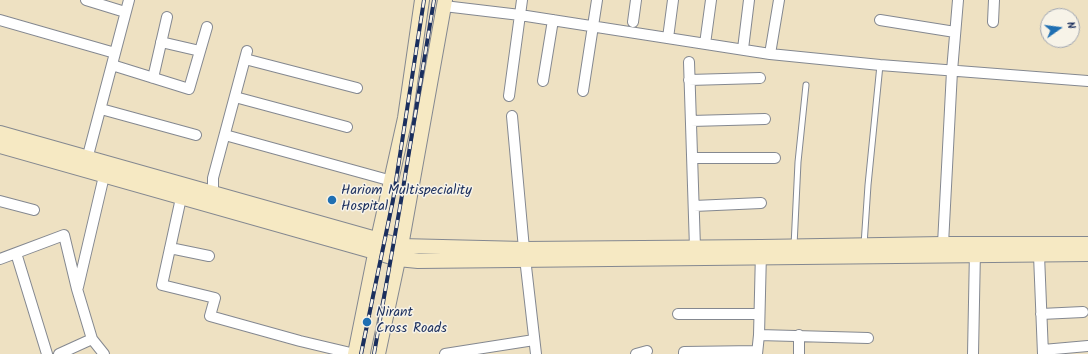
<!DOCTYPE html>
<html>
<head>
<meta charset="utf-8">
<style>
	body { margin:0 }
	#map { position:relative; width:1088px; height:354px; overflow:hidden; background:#eee1c2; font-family:Kalam,sans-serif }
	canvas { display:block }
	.north { position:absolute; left:1040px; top:8px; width:40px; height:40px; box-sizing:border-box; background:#f7f3e8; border:1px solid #9fa5b1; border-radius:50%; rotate:76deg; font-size:11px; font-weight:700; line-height:16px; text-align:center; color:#1b2f5e }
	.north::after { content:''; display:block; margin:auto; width:14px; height:18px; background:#1f6fb2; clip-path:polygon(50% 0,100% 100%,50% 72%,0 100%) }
</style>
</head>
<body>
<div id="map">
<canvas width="1088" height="354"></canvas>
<div class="north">N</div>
</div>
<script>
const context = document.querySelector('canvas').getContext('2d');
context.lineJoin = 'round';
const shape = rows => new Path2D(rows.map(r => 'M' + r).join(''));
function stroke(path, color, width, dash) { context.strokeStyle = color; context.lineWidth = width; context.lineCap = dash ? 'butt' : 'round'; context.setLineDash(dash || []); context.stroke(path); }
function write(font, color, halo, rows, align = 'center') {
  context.font = font + ' Kalam,sans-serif'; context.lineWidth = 3; context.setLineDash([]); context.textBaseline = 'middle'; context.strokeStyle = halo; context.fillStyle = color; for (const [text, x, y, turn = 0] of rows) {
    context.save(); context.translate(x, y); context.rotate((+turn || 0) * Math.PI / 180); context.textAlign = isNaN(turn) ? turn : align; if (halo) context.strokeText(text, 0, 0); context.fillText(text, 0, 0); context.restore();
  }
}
const lane = shape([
	[864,245,868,185,880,65],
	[794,246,798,162,806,85]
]);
const street = shape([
	[86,0,125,12],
	[444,6,520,15,770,54,880,65,1088,81],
	[0,20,115,53],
	[880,20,955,32],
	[633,22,636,0],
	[993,22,994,0],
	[668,38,673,0],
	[161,42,200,51],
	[705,44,711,0],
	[743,49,749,0],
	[770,54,779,0],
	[245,59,357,88],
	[689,62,695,248],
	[112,65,189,89,207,27],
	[153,78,167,17],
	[689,80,760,78],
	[543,81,553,20],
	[583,91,597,0],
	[509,96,522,0],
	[235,97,347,127],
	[101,109,196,135],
	[512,116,524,249,536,354],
	[691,121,765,119],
	[225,135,392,181],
	[693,158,775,158],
	[86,163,129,0],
	[213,193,213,178,247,51],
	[181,198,162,285,215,298,210,316,300,341,355,354],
	[0,201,34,210],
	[694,206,761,203],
	[943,244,952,71,958,0],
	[170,248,209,256],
	[16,253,47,354],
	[1039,255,1043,354],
	[0,259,64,235,77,289,92,339,104,354],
	[78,287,104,176],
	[678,314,759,314],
	[1041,314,1083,312],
	[759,335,868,338],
	[1043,350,1088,346],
	[59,354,92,339],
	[445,354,534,340],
	[636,354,647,351],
	[684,354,684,352,757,351],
	[757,354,759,335,761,252],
	[799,354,799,335],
	[973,354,975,250]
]);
const secondary = shape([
	[0,133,401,246,524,249,761,247,943,244,1088,244],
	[0,146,375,252,398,259,418,261,1088,254],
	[355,354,378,239,405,118,422,0],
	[378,354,401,246,445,0]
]);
stroke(lane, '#848890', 7);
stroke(street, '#848890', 12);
stroke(secondary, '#848890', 16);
stroke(lane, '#fff', 5);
stroke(street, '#fff', 10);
stroke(secondary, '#f6e9c3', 14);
const rail = shape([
	[361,354,393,200,424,0],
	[374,354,401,201,434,0]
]);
stroke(rail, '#1b2f5e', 4);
stroke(rail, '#f7f3e8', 2.5, [8]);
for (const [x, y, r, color] of [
	[332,200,5,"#1f6fb2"],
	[367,322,5,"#1f6fb2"]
]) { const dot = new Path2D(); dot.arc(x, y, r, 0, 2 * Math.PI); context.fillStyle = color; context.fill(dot); stroke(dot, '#f7f3e8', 1.5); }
write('14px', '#1b2f5e', '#f7f3e8', [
	["Hariom Multispeciality",341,192],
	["Hospital",341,208],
	["Nirant",376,314],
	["Cross Roads",376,330]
], 'left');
</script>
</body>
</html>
